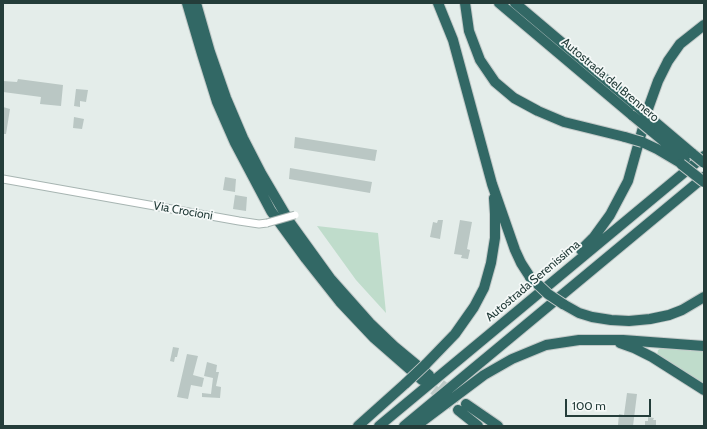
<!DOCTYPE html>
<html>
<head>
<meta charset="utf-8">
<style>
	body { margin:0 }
	#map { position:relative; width:707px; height:429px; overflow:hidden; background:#e4edea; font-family:Cabin,sans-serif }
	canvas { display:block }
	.frame { position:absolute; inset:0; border:4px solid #243d3a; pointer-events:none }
	.scale { position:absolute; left:565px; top:399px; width:86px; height:18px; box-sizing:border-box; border:2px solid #243d3a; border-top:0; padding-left:5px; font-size:12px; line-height:14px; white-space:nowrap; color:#243d3a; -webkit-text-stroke:3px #f5f9f8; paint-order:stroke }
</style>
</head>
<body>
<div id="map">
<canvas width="707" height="429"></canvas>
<div class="frame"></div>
<div class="scale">100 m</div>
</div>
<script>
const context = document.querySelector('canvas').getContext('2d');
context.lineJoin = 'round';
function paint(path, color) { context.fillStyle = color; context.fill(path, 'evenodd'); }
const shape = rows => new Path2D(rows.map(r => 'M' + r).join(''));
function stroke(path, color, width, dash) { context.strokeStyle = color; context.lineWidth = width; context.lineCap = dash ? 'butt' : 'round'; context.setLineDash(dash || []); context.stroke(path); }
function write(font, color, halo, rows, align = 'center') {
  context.font = font + ' Cabin,sans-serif'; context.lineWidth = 3.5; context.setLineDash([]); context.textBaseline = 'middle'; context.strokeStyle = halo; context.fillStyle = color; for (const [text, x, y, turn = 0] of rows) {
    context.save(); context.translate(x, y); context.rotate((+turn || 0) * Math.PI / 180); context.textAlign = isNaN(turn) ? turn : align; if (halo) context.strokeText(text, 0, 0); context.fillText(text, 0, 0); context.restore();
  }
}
paint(shape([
	[317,226,378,233,386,313,356,280],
	[663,347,704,349,704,385,657,356,658,350]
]), '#bfdccb');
paint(shape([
	[18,79,63,85,61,106,40,104,41,97,3,92,3,81,17,82],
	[76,89,88,90,86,102,80,101,80,107,74,106],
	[3,107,10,109,6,134,3,134],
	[74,117,84,119,82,129,73,128],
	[295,137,377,150,375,161,294,148],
	[290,168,372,182,370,193,289,179],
	[225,177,236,179,235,192,223,190],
	[235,195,247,197,246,211,233,209],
	[438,220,443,220,440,239,430,237,433,222,437,223],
	[460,220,472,222,467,249,470,250,468,259,461,258,462,255,454,254],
	[173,347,179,348,177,357,175,357,174,362,170,361],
	[187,354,198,356,193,375,204,378,202,387,191,385,188,399,177,397],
	[207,362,217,365,216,372,219,372,216,386,221,387,220,398,202,397,202,393,211,394,213,378,204,376],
	[627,393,637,394,633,426,618,425,619,414,624,415],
	[648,417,654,418,653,420,656,420,656,426,645,426,645,421,648,421]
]), '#bac7c4');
stroke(shape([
	[429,375,466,404],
	[422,380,458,410]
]), '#becac7', 10, [10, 5]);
const minor = shape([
	[3,179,239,221,259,224,267,223]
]);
const highway = shape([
	[187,3,202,54,217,102,235,143,271,211,306,259,340,302,374,338,422,380],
	[196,3,210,52,226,98,243,138,261,173,291,224,330,278,370,323,394,346,429,375],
	[438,3,453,40,492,184,515,250,521,263,530,277],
	[465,3,469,31,480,60,495,82,514,98,538,111,564,122,625,137],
	[499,3,633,116],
	[515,3,637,106],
	[654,121,693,154],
	[650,130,685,159],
	[642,142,657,149,679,162],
	[581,250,594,237,610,215,628,181,649,106,658,81,668,61,680,44,704,25],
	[563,304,579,313,592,317,611,320,629,321,650,319,669,315,682,310,704,297],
	[620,343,634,348,652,357,704,390],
	[425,365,455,334,474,307,484,288,491,263,495,238,495,214,494,198],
	[466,404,498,426],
	[458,410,478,426],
	[358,426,406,383],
	[379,426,704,156],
	[404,426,704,177],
	[416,426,484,375,512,359,546,345,579,340,623,340,704,346]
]);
stroke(minor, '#a7b5b2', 9);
stroke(highway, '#c2c9c8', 12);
stroke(minor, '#fff', 7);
stroke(highway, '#326865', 10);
const minorBridge = shape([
	[267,223,295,215]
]);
const highwayBridge = shape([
	[637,106,654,121],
	[633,116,650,130],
	[625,137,642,142],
	[693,154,704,163],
	[681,164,704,182],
	[530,277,548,294,563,304],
	[406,383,425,365]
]);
stroke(minorBridge, '#a7b5b2', 9, []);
stroke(highwayBridge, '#c2c9c8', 12, []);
stroke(minorBridge, '#fff', 7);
stroke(highwayBridge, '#326865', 10);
write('12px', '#243d3a', '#f5f9f8', [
	["Autostrada del Brennero",610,80,40],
	["Via Crocioni",183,211,10],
	["Autostrada Serenissima",533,281,-40]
]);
</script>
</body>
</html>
